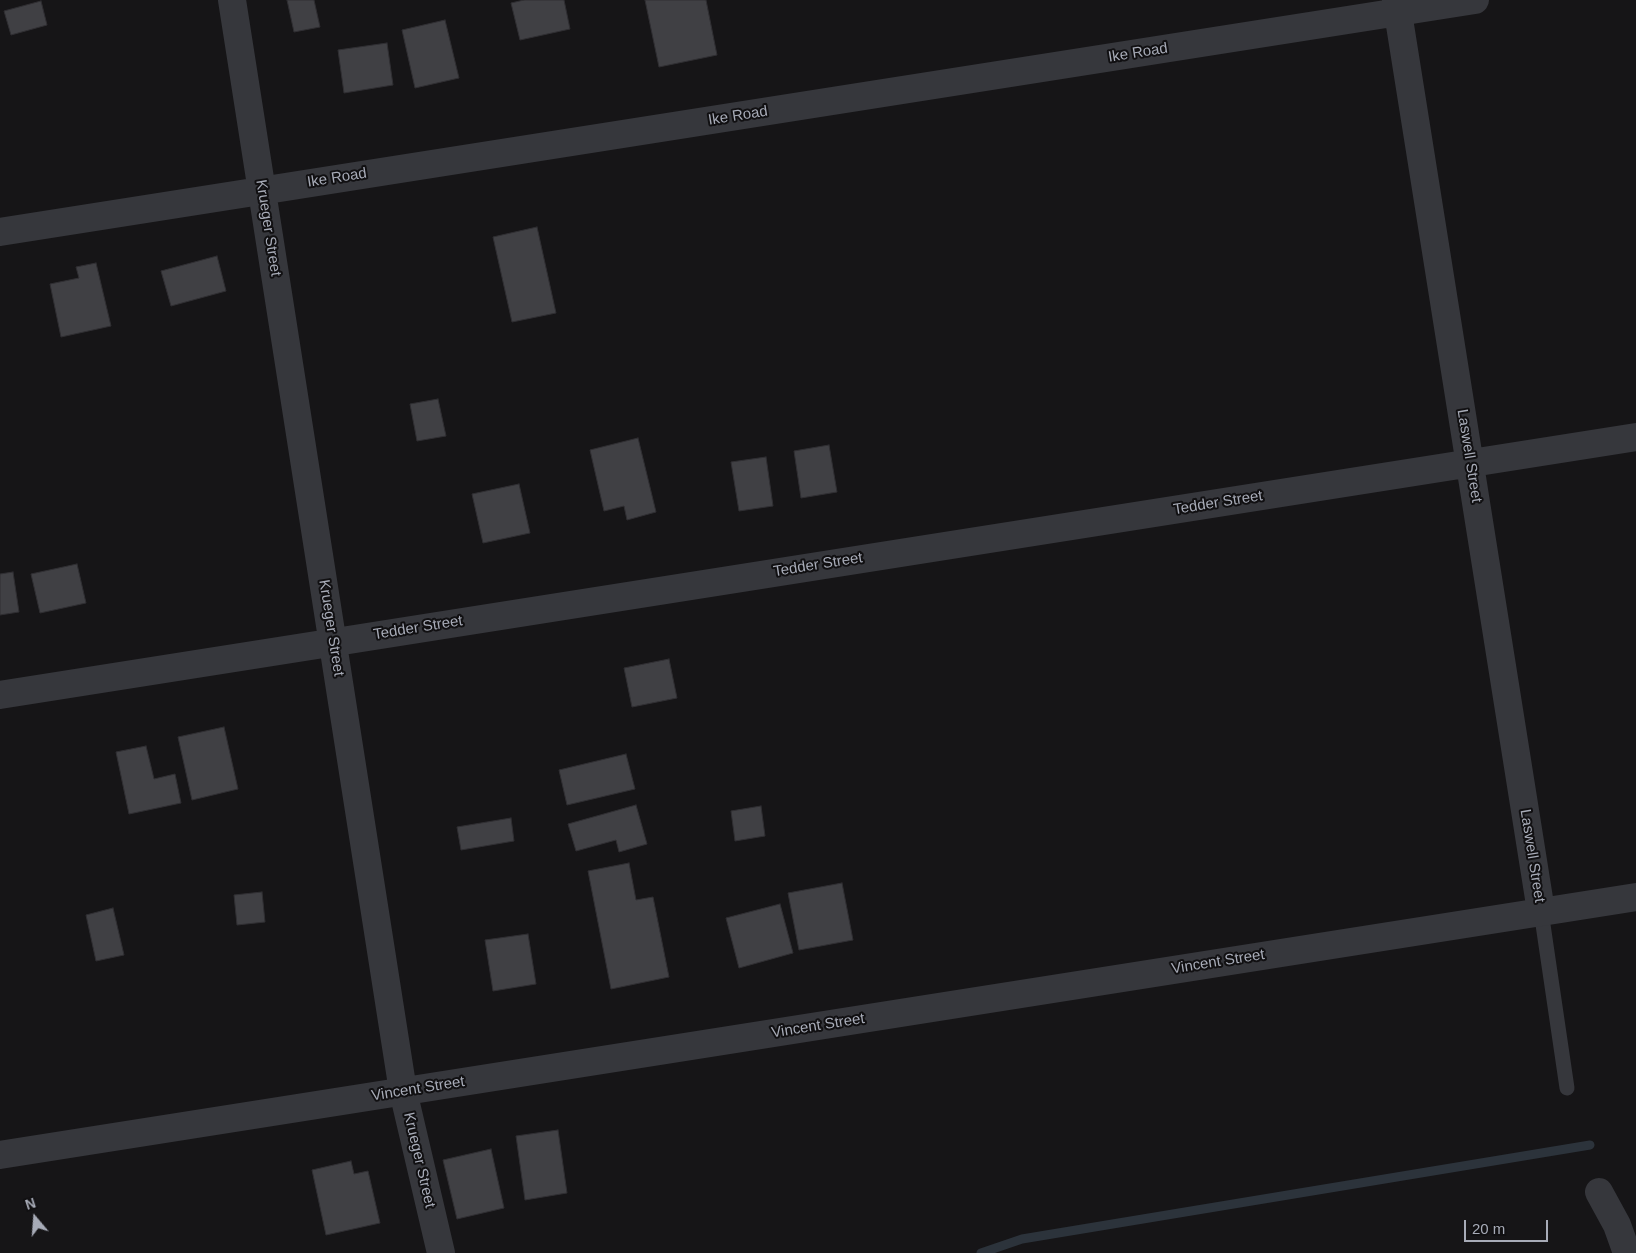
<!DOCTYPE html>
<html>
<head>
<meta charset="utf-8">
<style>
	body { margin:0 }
	#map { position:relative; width:1636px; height:1253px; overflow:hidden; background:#161517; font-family:Helvetica,sans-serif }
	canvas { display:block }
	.north { position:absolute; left:10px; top:1193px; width:50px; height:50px; -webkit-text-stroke:4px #111012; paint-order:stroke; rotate:342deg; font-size:14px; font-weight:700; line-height:20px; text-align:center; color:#a7abb7 }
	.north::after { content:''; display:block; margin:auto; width:18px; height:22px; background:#a7abb7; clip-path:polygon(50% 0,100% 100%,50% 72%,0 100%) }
	.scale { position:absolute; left:1464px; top:1220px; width:84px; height:22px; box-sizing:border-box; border:2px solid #a7abb7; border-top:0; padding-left:6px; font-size:15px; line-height:18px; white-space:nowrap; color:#a7abb7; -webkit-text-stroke:4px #111012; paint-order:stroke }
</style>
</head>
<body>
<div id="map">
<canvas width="1636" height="1253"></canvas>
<div class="north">N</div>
<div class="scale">20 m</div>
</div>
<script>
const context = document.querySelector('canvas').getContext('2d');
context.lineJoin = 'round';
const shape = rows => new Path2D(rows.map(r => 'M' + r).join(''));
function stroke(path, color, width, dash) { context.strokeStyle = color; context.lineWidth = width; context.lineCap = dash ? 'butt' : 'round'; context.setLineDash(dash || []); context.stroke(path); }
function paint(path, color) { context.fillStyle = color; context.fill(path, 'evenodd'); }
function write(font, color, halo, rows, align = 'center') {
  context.font = font + ' Helvetica,sans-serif'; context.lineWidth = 4; context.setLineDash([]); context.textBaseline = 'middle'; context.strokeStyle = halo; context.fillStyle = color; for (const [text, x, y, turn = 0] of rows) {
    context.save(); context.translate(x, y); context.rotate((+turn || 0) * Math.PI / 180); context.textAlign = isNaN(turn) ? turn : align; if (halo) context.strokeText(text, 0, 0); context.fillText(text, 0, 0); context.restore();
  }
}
stroke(shape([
	[981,1253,1022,1239,1590,1145]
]), '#2c333b', 9);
const building = shape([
	[287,0,314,0,320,27,294,32,287,0],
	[524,0,564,0,570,29,520,40,511,3,524,0],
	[645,0,706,0,717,55,659,67,645,0],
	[41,1,47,25,11,35,4,11,41,1],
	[445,20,459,78,415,88,402,30,445,20],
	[387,43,393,85,344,93,338,50,387,43],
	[537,227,556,313,512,322,493,237,537,227],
	[217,256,226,291,171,306,161,271,217,256],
	[96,263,111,326,61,337,50,284,79,278,76,267,96,263],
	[438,399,446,436,417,441,410,404,438,399],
	[638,438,656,512,627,520,624,506,604,511,590,450,638,438],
	[829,445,837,492,801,498,794,451,829,445],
	[766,457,773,506,739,511,731,462,766,457],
	[519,484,530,533,483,543,472,494,519,484],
	[77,564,86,603,40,613,31,574,77,564],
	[13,572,19,612,0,615,0,574,13,572],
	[669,659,677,698,632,707,624,668,669,659],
	[224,727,238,789,192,800,178,737,224,727],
	[146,746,154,779,175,774,181,803,129,814,116,752,146,746],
	[626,754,635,789,567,805,559,770,626,754],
	[636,805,647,844,619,852,616,840,576,851,568,824,636,805],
	[761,806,765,836,735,841,731,811,761,806],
	[511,818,514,841,461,850,457,827,511,818],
	[629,863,636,900,653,897,669,977,611,989,588,871,629,863],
	[842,883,853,940,799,950,788,893,842,883],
	[262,892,265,922,237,925,234,895,262,892],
	[780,904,793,953,739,968,726,918,780,904],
	[113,908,124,955,96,961,86,915,113,908],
	[528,934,536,984,493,991,485,940,528,934],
	[558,1130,567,1193,525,1200,516,1136,558,1130],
	[491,1149,504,1208,457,1219,443,1160,491,1149],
	[351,1161,354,1174,368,1171,380,1223,326,1235,312,1170,351,1161]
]);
paint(building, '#404044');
stroke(building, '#302f33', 1);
stroke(shape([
	[1541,911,1567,1088]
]), '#36373c', 15);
stroke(shape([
	[232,0,403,1091,441,1253],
	[1396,0,1541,911],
	[0,232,1475,0],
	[0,695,1636,437],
	[0,1155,1636,897],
	[1599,1192,1617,1225,1627,1253]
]), '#36373c', 28);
write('15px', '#a7abb7', '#111012', [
	["Ike Road",1138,53,-9],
	["Ike Road",738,116,-9],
	["Ike Road",337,178,-9],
	["Krueger Street",268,228,81],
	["Laswell Street",1469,456,81],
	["Tedder Street",1218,503,-9],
	["Tedder Street",818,565,-9],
	["Krueger Street",331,628,81],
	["Tedder Street",418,628,-9],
	["Laswell Street",1532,856,81],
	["Vincent Street",1218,962,-9],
	["Vincent Street",818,1026,-9],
	["Vincent Street",418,1089,-9],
	["Krueger Street",419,1160,77]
]);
</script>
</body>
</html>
